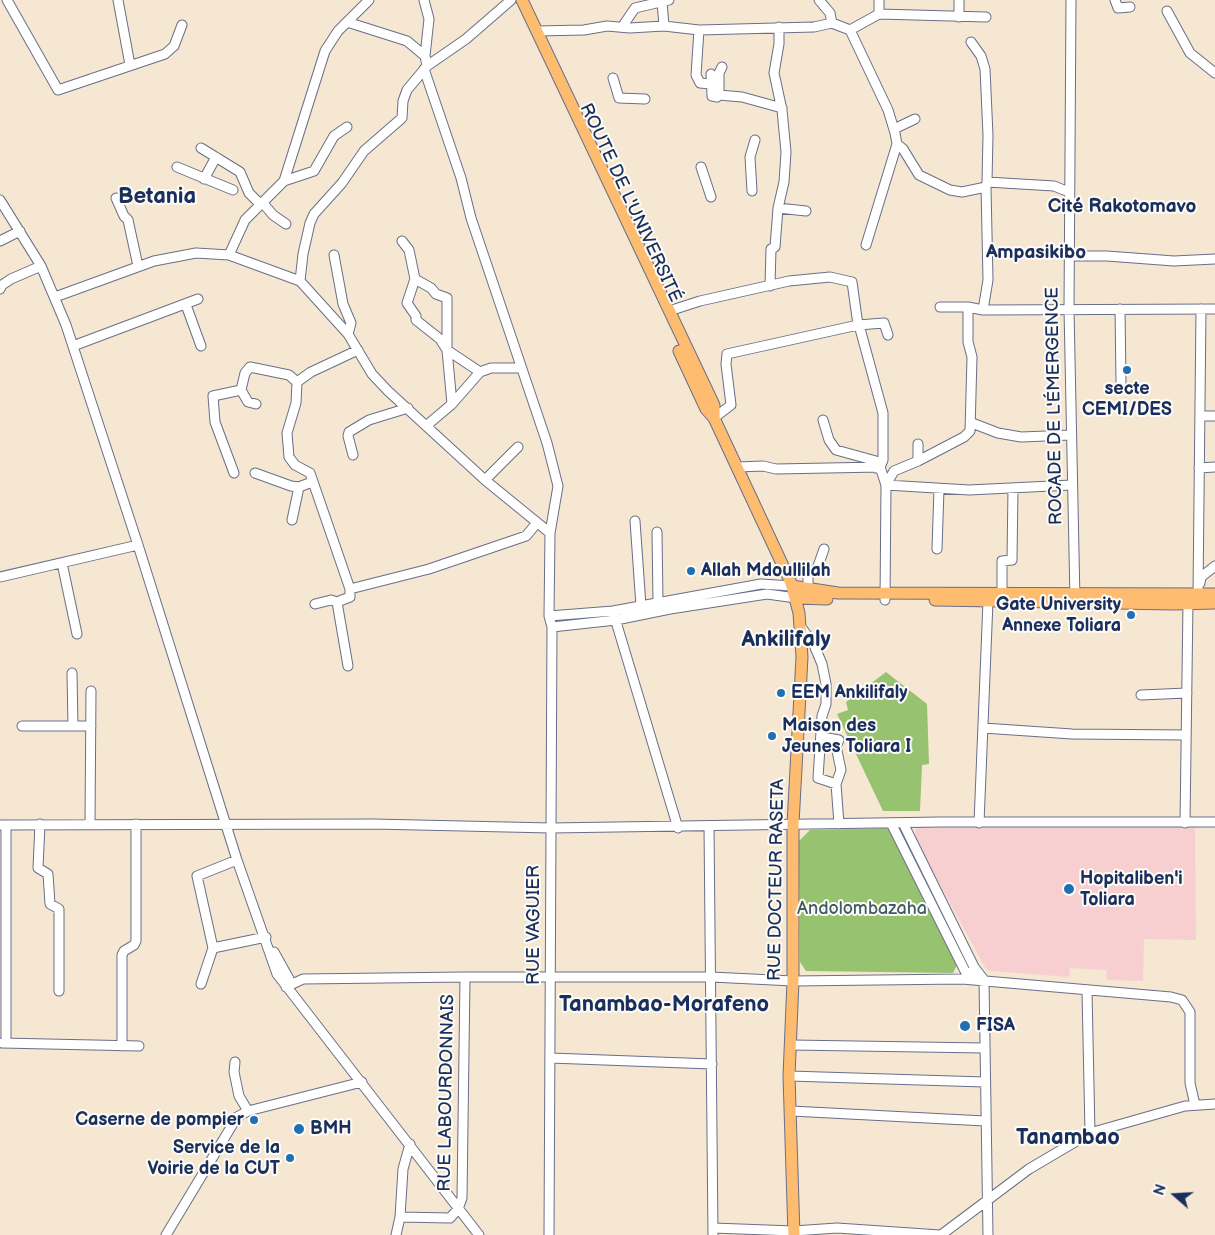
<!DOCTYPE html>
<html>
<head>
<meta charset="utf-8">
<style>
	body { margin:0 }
	#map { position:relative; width:1215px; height:1235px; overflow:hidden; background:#f6e7d2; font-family:"Balsamiq Sans",sans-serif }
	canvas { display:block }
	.north { position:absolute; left:1150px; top:1170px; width:50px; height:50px; -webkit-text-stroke:4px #fdfcf7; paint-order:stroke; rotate:289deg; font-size:14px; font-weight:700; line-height:20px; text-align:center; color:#1b2f5e }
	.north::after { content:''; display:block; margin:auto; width:18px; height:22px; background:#1b2f5e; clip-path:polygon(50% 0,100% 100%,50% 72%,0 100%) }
</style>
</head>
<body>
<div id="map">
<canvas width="1215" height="1235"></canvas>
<div class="north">N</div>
</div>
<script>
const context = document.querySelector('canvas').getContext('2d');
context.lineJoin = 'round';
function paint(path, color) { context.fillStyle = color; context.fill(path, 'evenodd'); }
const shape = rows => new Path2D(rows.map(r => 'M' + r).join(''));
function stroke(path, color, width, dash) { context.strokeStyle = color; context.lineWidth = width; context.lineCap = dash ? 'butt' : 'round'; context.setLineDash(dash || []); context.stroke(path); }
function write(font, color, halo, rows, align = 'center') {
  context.font = font + ' "Balsamiq Sans",sans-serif'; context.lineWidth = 4; context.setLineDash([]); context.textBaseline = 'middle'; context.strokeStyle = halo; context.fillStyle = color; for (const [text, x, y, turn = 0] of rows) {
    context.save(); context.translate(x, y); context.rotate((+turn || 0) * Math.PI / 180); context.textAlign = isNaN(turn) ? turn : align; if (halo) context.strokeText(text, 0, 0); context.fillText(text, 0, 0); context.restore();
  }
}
paint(shape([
	[916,826,1195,827,1196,940,1144,939,1143,981,1107,980,1106,970,1070,968,1069,977,991,971,986,969,915,839]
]), '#f7cfd0');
paint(shape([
	[886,672,927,704,929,764,922,765,920,811,883,811,837,714,848,710,846,702],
	[892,828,958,963,953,973,806,971,800,962,799,841,810,830]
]), '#97c26f');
const minor = shape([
	[7,0,58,90,165,54,174,46,182,25],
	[118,0,130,65],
	[424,0,429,19,425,56],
	[819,0,830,13,832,23,850,30,888,110,895,133,897,144,866,245],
	[1071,0,1069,309,1075,600],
	[1115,0,1118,8,1130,7],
	[662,2,664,26],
	[1167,11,1190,53,1215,73],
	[879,14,986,17],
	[959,17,959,0],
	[347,22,407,41,425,56,427,66],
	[622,27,635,8,669,0],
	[699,30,696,75,700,83,710,84],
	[850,30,879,14,879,0],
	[537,31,584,30,607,26,630,28,664,26,699,30,814,27,832,23],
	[971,42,981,56,985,69,988,135,987,182],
	[722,67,719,73,719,95,742,97,782,108],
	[424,69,461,178,471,218,547,443,558,486,550,533,549,616,552,627,549,1235],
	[711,74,712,96,717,97,719,95],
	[613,78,619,98,645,99],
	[894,129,915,119],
	[897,144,903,149,919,175,950,190,962,192,986,187,987,182,1054,186,1069,192],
	[201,148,240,172,249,193,260,204],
	[177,167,233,190],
	[701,167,711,197],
	[204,179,216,157],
	[284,181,314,171,334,136,347,127],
	[752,191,750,157,755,140],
	[116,198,124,216,128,220,138,266],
	[0,200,41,266,66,325,138,545,237,860,277,974,479,1235],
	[262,202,273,215,286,224],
	[778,208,784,182,786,152,782,110,774,73,779,44,779,27],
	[0,241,20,231],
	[402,241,409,250,415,279,431,288,436,294,447,298,447,350,452,404],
	[229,255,245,220,284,181,325,51,338,31,369,0],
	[334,255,343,304,351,323,348,334],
	[1069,256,1107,256,1174,261,1215,259],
	[415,279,407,303,416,316,416,320,440,339,447,350,480,372],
	[300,281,303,254,310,223,314,214,342,183,364,151,402,118,403,101,407,90,427,66,466,39,511,0],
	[770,286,771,249,775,247,778,208,806,211],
	[0,289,2,285,11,279,41,266],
	[55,297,154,261,196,253,229,255,300,281,348,334,372,374,388,391,485,480,550,533],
	[186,305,201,346],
	[940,307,968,307,983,310,1215,309],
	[1120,309,1121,382],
	[983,310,988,280,986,187],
	[669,311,700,301,789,281,830,277,852,282,858,325],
	[859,325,883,413,883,460,880,467,886,485,885,600],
	[73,346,198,299],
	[297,382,311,372,358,350],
	[256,404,248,402,241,390,245,373,250,367,289,375,297,382,296,403,287,433,289,457,295,465,310,473,350,589,350,597,337,602,331,600,315,604],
	[1200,416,1215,416],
	[714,418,731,405,726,364,727,354,858,325,884,323,888,335],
	[823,420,829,440,836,450,876,461,876,468],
	[972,423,998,433,1021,437,1071,435],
	[426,426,452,404,480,372,491,368,521,368],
	[353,455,348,436,349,432,369,420,408,408],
	[918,461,918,444],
	[738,467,763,466,776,469,880,467],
	[1199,468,1215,467],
	[234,473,215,422,213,396,241,390],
	[255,473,291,486,299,487,312,482],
	[485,480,518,447],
	[886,485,894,471,918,461,964,437,970,431,972,357,968,342,968,307],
	[886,485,969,490,1072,485],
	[292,520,299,487],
	[635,521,641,606],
	[657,532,658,602],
	[937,549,939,489],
	[62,563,77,634],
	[0,577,138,545],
	[1200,583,1201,577,1215,566],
	[350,589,429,569,526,536,536,524],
	[808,589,808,576,811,571,817,569,824,549],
	[1002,592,1002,561,1012,560,1013,488],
	[1198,594,1201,309],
	[337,602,348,666],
	[614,615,678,828],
	[549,616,613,611,761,584,792,586],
	[552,627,616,620,670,609,767,594,796,598],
	[801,627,814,645,822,664,826,684,826,704,822,716,818,778,836,784],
	[72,673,73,726],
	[1141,695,1187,693],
	[22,726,91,726],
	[983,728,1072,734,1186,735],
	[822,737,839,740,836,746,841,770,836,784,839,824],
	[90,823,91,691],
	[891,823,965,971,980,978],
	[903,823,974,967,984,980,988,1235],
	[979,823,988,601],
	[1185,823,1188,602,1191,600],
	[40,824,38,868,48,874,50,904,59,909,59,991],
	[0,825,373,824,551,828,940,822,1215,822],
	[6,825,6,1043],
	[709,826,713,1235],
	[213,948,266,937],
	[274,952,289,979,286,987],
	[201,984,213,948,197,876,237,860],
	[286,987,303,979,465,977,711,977,793,981,962,979,1171,997,1182,1000,1190,1012,1190,1083,1195,1105],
	[1087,991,1090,1133],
	[2,1043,139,1046],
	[791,1045,984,1048],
	[122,1046,122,955,124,951,134,945,136,941,136,824],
	[550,1058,712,1064],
	[235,1062,234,1072,239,1096,248,1111],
	[789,1076,985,1082],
	[791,1111,985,1121],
	[410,1144,403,1169,400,1217,450,1218,458,1209,462,1198,465,977],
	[713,1228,794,1231,837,1228,940,1235],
	[166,1235,237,1117,248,1111,362,1082],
	[396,1235,400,1217],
	[941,1235,1029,1169,1090,1133,1185,1106,1215,1104]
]);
const major = shape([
	[522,0,714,405,714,418,791,583,799,613,802,657,793,824,793,981,789,1076,794,1235],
	[679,351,706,409,714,418],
	[792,586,838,593,1215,594],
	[796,598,827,599],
	[935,600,1175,604,1215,603]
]);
stroke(minor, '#686f87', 11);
stroke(major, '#686f87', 13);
stroke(minor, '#fff', 9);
stroke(major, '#fdbc70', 11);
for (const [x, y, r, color] of [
	[1127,370,5,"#1f6fb2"],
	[691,571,5,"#1f6fb2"],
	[1131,615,5,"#1f6fb2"],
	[781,693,5,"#1f6fb2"],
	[772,736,5,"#1f6fb2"],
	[1069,889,6,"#1f6fb2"],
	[965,1026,6,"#1f6fb2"],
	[254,1120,5,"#1f6fb2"],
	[299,1129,6,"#1f6fb2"],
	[290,1158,5,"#1f6fb2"]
]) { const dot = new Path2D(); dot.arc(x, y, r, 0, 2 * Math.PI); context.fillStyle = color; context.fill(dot); stroke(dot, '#fdfcf7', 2); }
write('18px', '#1b2f5e', '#fdfcf7', [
	["ROUTE DE L'UNIVERSITÉ",630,203,65],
	["ROCADE DE L'ÉMERGENCE",1055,406,-91],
	["RUE DOCTEUR RASETA",777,880,-89],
	["RUE VAGUIER",534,925,-90],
	["RUE LABOURDONNAIS",447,1093,-89]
]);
write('bold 18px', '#1b2f5e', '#fdfcf7', [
	["secte",1127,389,"center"],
	["CEMI/DES",1127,410,"center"],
	["Allah Mdoullilah",701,571],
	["Gate University",1121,605,"right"],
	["Annexe Toliara",1121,626,"right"],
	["EEM Ankilifaly",791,693],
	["Maison des",782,726],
	["Jeunes Toliara I",782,747],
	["Hopitaliben'i",1080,879],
	["Toliara",1080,900],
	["FISA",976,1026],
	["Caserne de pompier",244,1120,"right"],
	["BMH",310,1129],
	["Service de la",280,1148,"right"],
	["Voirie de la CUT",280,1169,"right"]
], 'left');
write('18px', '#405b63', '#fdfcf7', [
	["Andolombazaha",862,909]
]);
write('bold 19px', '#1b2f5e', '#fdfcf7', [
	["Cité Rakotomavo",1122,207],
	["Ampasikibo",1036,253]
]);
write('bold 22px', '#1b2f5e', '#fdfcf7', [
	["Betania",157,197],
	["Ankilifaly",786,640],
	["Tanambao-Morafeno",664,1005],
	["Tanambao",1068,1138]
]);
</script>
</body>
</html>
